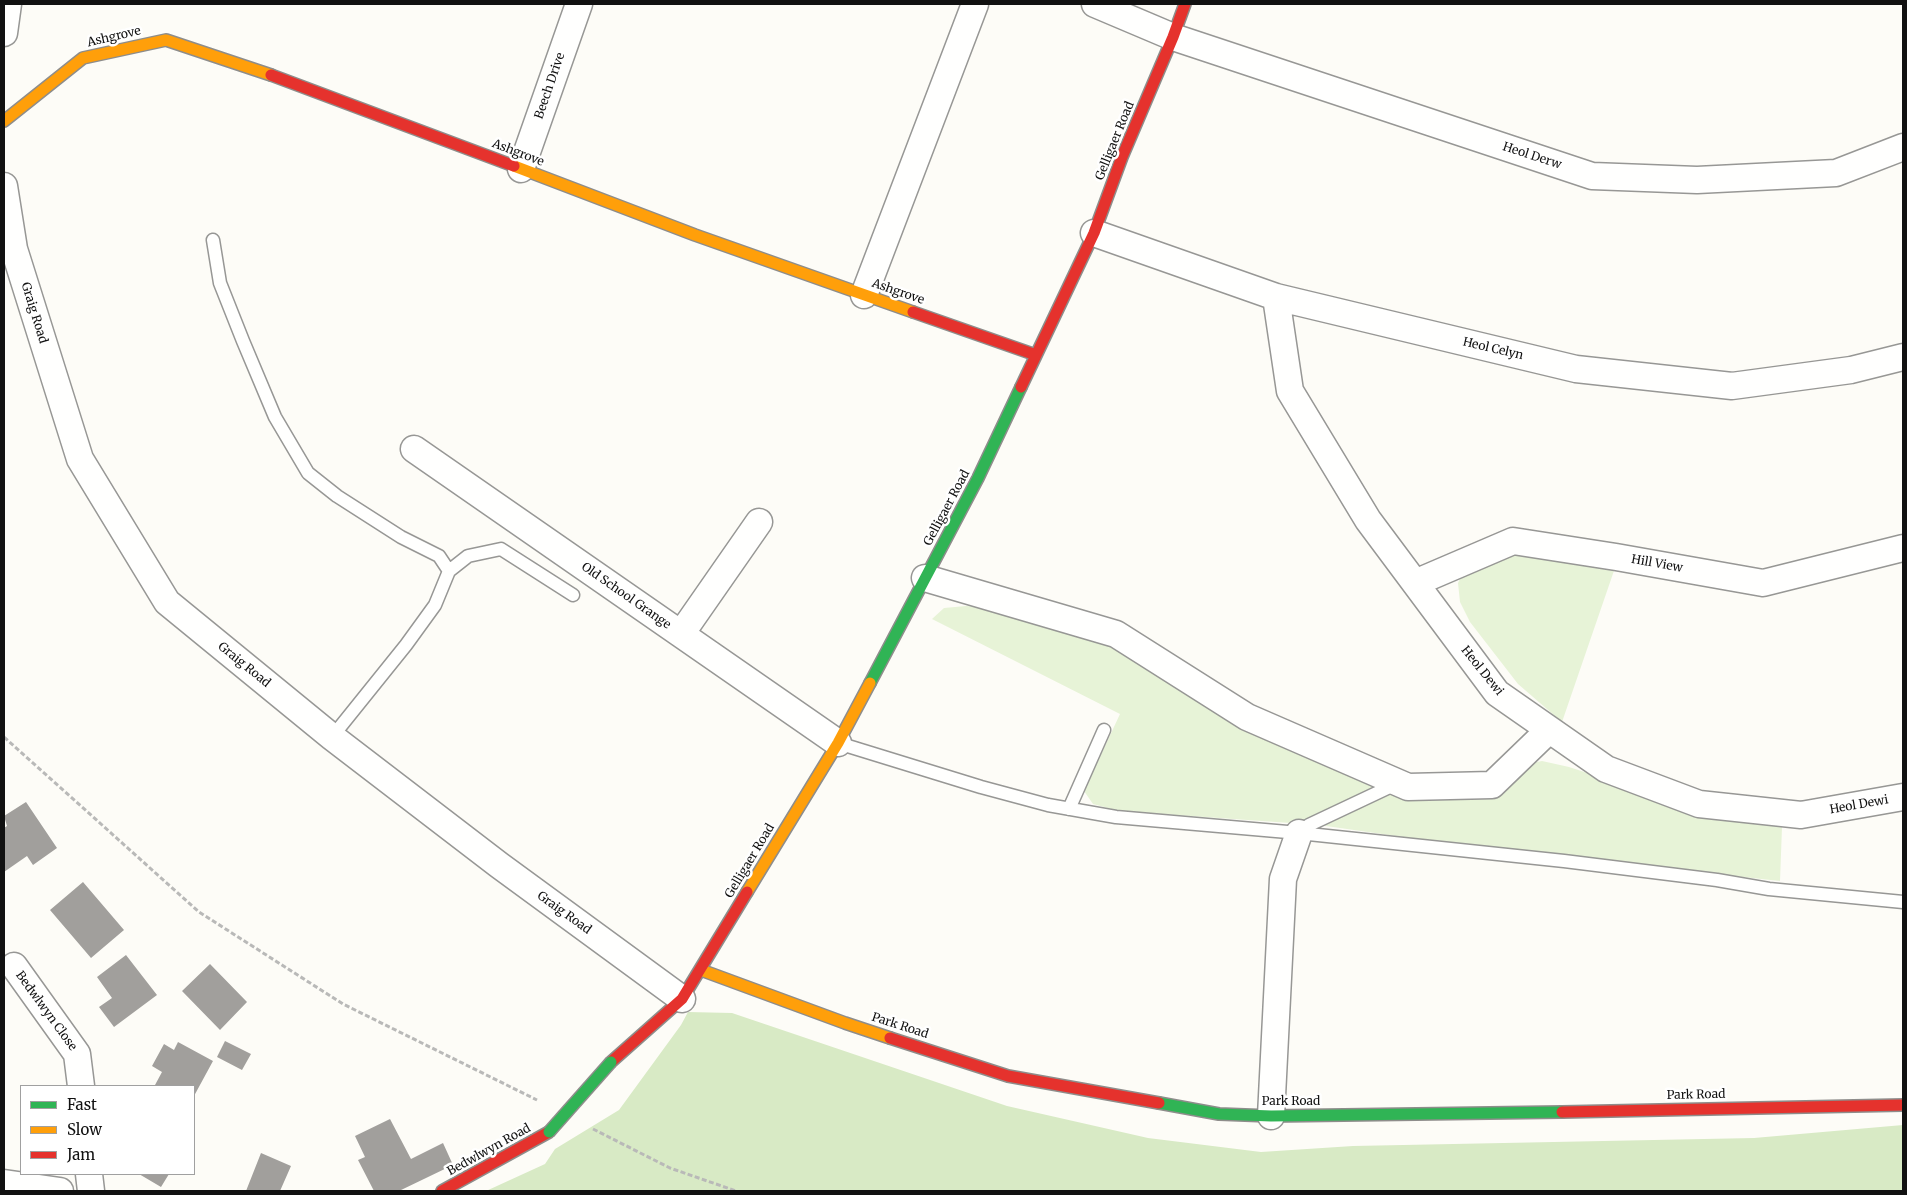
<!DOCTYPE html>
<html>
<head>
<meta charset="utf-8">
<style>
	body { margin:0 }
	#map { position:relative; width:1907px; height:1195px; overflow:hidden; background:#fdfcf7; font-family:Merriweather,serif }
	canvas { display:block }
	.frame { position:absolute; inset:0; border:5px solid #111; pointer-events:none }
	.legend { position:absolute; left:20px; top:1085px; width:175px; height:90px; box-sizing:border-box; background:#fff; border:1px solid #a0a0a0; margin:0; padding:6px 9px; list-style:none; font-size:15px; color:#111 }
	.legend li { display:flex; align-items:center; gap:10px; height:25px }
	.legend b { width:25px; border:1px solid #a0a0a0 }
</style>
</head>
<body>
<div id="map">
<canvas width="1907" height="1195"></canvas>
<div class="frame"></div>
<ul class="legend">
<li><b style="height:6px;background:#30b455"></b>Fast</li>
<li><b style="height:6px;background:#ff9f0a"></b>Slow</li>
<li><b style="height:6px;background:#e5322d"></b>Jam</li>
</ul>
</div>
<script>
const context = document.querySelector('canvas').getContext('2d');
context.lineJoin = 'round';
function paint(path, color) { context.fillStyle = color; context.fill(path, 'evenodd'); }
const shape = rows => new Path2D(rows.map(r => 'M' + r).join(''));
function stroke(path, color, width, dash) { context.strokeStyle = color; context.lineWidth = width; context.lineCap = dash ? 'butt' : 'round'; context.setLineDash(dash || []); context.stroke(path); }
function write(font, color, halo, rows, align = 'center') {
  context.font = font + ' Merriweather,serif'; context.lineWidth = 5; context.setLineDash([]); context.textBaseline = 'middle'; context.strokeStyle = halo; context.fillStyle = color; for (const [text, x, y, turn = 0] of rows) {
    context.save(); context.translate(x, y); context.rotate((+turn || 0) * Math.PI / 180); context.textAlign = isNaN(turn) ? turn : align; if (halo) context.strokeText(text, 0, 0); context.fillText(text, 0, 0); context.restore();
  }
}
paint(shape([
	[1500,551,1617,562,1562,722,1518,684,1470,622,1460,602,1458,583,1466,566],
	[966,606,1003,608,1071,627,1407,793,1521,765,1542,761,1569,767,1694,808,1782,827,1780,881,1501,851,1319,825,1119,811,1093,804,1084,791,1120,714,932,619,944,608]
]), '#e7f3d7');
paint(shape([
	[688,1012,732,1013,1007,1106,1148,1138,1261,1152,1353,1146,1754,1138,1903,1125,1903,1191,486,1191,545,1164,555,1149,619,1110,681,1025]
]), '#d8eac5');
paint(shape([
	[26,802,57,848,33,865,27,856,4,872,4,828,7,826,4,816],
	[83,882,124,930,91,958,50,910],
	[126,955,157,995,114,1027,99,1007,112,998,97,977],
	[210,964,247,1002,220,1030,182,991],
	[225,1041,251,1054,242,1070,217,1057],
	[178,1042,213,1061,194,1096,194,1086,158,1086,155,1085,162,1072,152,1066,164,1044,174,1050],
	[390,1119,411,1159,443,1143,453,1165,399,1191,374,1191,358,1160,365,1157,355,1136],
	[261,1153,291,1166,280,1191,246,1191],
	[139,1174,169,1174,161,1187]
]), '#a19f9c');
const lane = shape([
	[213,240,220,283,243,341,275,417,308,473,337,496,401,537,439,556,449,571,435,605,406,645,332,737],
	[449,571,468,556,501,549,573,595],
	[838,743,981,787,1048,805,1116,817,1299,833],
	[1398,783,1309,825,1299,833,1564,861,1717,880,1769,889,1903,902],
	[1069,809,1104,730]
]);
const street = shape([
	[1095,4,1173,37,1592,176,1697,180,1836,173,1903,147],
	[4,33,8,4],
	[521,169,579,4],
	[4,186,14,249,80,459,167,602,332,737,499,865,682,999],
	[1094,233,1276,297,1576,369,1732,386,1851,370,1903,357],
	[864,295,975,4],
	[1276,297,1290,391,1368,520,1497,693,1606,769,1699,804,1801,815,1903,797],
	[414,449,838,743],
	[925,578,1116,634,1247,717,1408,787,1492,785,1549,730],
	[1415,583,1513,541,1616,557,1763,583,1903,548],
	[681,634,759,522],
	[14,966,77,1054,81,1086],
	[1271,1116,1283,879,1299,833],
	[89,1174,91,1191],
	[4,1183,60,1191]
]);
const fast = shape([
	[870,683,978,478,1021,387],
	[1159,1103,1219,1114,1271,1116,1562,1112]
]);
const slow = shape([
	[4,121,83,58,166,40,271,75],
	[514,166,695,235,913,312],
	[747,892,838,743,870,683],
	[701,970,845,1023,890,1038]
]);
const jam = shape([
	[271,75,514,166],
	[913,312,1036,355],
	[1021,387,1094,233,1122,157,1173,37,1185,4],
	[890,1038,1008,1076,1159,1103],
	[611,1062,682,999,747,892],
	[1562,1112,1903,1105],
	[442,1191,549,1132]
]);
stroke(lane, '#979795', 15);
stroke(street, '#979795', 29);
stroke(fast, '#8e8d8b', 14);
stroke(slow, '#8e8d8b', 14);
stroke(jam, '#8e8d8b', 14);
stroke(shape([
	[4,737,199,912,343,1004,537,1100],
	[593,1129,670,1168,736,1191]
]), '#b9b9b8', 3, [5, 2.5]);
stroke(lane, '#fffffe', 12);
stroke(street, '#fffffe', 26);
stroke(fast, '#30b455', 11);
stroke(slow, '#ff9f0a', 11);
stroke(jam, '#e5322d', 11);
const fastBridge = shape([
	[549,1132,611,1062]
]);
stroke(fastBridge, '#8e8d8b', 14, []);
stroke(fastBridge, '#30b455', 11);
write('12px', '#111', '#fff', [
	["Ashgrove",114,37,-13],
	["Beech Drive",550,86,-71],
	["Gelligaer Road",1115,141,-68],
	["Ashgrove",518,153,21],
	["Heol Derw",1532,156,18],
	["Ashgrove",898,292,19],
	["Graig Road",34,313,73],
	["Heol Celyn",1493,349,13],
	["Gelligaer Road",947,508,-62],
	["Hill View",1657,564,10],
	["Old School Grange",626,596,35],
	["Graig Road",244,665,39],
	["Heol Dewi",1482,671,51],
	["Heol Dewi",1859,805,-10],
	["Gelligaer Road",750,861,-59],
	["Graig Road",564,913,36],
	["Bedwlwyn Close",46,1011,54],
	["Park Road",900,1026,18],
	["Park Road",1696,1095,-1],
	["Park Road",1291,1102],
	["Bedwlwyn Road",489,1150,-29]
]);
</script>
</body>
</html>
